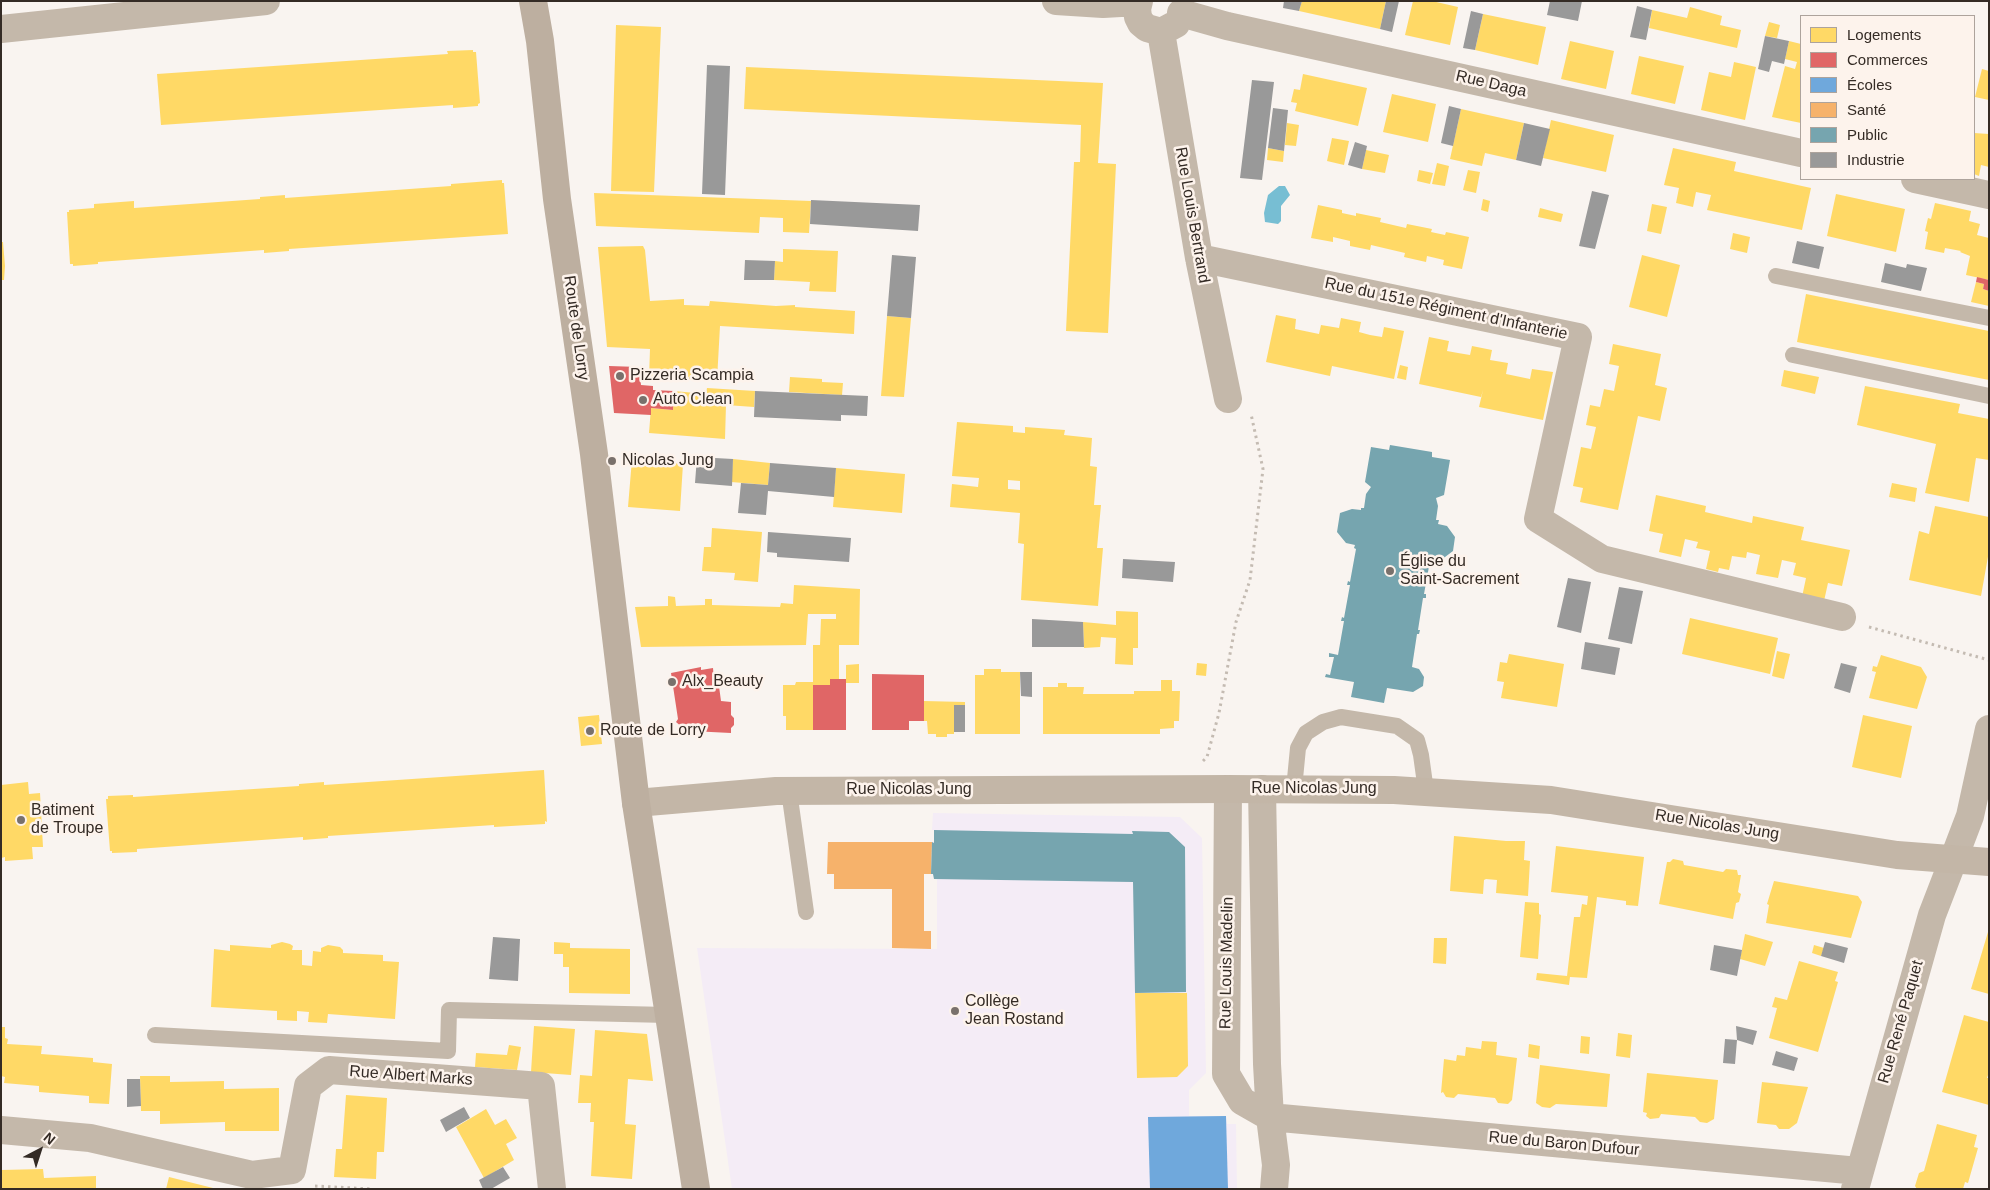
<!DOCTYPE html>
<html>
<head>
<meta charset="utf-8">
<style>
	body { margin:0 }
	#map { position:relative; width:1990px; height:1190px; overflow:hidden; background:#f9f4f0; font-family:Arial,sans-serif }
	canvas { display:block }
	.frame { position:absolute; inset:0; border:2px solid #342b25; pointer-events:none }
	.legend { position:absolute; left:1800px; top:15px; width:175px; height:165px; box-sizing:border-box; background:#fdf3ec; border:1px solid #ada39c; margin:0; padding:6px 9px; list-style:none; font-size:15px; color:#342b25 }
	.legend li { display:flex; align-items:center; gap:10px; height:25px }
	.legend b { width:25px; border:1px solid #ada39c }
	.north { position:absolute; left:15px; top:1125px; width:50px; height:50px; -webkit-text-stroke:4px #fdf3ec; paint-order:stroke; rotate:40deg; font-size:14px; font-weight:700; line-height:20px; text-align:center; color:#342b25 }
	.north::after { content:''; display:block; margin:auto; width:18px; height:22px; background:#342b25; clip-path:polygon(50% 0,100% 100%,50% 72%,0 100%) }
</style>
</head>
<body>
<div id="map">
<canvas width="1990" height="1190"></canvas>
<div class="frame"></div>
<ul class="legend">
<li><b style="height:14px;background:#ffd966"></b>Logements</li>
<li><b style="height:14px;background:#e06666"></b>Commerces</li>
<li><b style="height:14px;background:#6fa8dc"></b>Écoles</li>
<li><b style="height:14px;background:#f6b26b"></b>Santé</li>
<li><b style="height:14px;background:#76a5af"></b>Public</li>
<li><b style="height:14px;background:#999"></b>Industrie</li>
</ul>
<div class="north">N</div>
</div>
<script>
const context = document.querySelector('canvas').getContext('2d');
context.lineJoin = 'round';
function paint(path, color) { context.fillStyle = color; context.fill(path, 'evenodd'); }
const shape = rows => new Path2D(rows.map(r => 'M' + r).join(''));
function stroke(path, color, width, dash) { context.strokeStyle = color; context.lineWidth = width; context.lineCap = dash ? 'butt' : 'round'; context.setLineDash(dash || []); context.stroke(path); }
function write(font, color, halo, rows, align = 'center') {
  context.font = font + ' Arial,sans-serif'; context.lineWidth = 5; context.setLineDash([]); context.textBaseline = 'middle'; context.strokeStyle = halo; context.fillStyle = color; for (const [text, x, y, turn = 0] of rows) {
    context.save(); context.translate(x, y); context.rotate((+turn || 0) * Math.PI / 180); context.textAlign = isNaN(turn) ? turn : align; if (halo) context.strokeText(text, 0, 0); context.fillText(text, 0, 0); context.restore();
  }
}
paint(shape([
	[933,813,1180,817,1202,838,1206,1073,1189,1090,1189,1116,1226,1116,1227,1124,1236,1124,1237,1189,732,1189,697,948,937,949,937,879,934,879,933,874,931,874,932,842,934,842,934,830,932,830]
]), '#f4ecf6');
paint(shape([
	[1279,186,1285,186,1290,195,1281,206,1281,221,1278,224,1265,222,1264,213,1268,195]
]), '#77bed3');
paint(shape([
	[1302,1,1386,1,1380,29,1299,11],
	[1413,1,1432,1,1458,7,1450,45,1405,35],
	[1690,7,1722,16,1720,25,1741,30,1737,48,1649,28,1652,10,1687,18],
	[1483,14,1546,27,1538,65,1475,50],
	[1769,22,1780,25,1777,38,1765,36],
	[616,25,661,27,654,192,611,191],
	[1570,41,1614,51,1606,89,1561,79],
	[1789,41,1801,44,1801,123,1772,117,1785,66,1795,69,1797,62,1785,59],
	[473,50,473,52,476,52,480,103,478,104,478,106,453,108,453,105,161,125,157,74,448,54,447,51],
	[1639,56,1684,66,1675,104,1631,94],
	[1734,62,1756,67,1745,120,1701,110,1709,72,1731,77],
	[746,67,1103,83,1098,163,1116,164,1108,333,1066,331,1074,162,1080,162,1081,125,744,109],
	[1982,69,1989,71,1989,100,1975,97],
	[1303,74,1367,88,1358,126,1295,111,1297,103,1291,102,1294,89,1300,90],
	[1392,94,1436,104,1428,142,1383,132],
	[1461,109,1524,123,1516,160,1485,153,1482,166,1450,159],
	[1551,120,1614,135,1606,172,1543,158],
	[1287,123,1299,125,1296,146,1285,145],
	[1974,133,1989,134,1989,167,1981,165,1979,176,1974,174],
	[1332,138,1349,141,1344,165,1327,161],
	[1268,148,1284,151,1283,162,1267,160],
	[1673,148,1736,162,1734,171,1811,188,1802,230,1707,210,1711,195,1696,192,1693,207,1676,203,1679,188,1664,185],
	[1366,150,1389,155,1385,173,1362,169],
	[1437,163,1449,166,1445,186,1432,184],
	[1419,170,1433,173,1430,184,1417,181],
	[1468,170,1480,172,1476,193,1463,190],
	[502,180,502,183,504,183,508,234,289,249,289,251,264,253,264,250,98,262,98,264,73,266,73,264,70,264,67,212,69,212,69,210,94,208,94,204,134,201,134,208,260,199,260,197,285,195,285,198,451,186,451,184],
	[594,193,811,201,809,233,783,232,783,218,760,217,759,233,596,226],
	[1836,194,1905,209,1896,252,1827,236],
	[1483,199,1490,201,1488,212,1481,210],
	[1935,203,1971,211,1969,221,1980,224,1977,235,1989,238,1989,280,1966,275,1970,256,1960,252,1961,251,1945,248,1944,253,1925,249,1928,232,1925,231,1928,218,1931,219],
	[1652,204,1667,207,1661,234,1647,231],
	[1318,205,1342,210,1342,213,1356,216,1356,213,1381,218,1380,222,1406,228,1407,224,1432,229,1431,232,1445,235,1446,232,1469,237,1462,269,1443,265,1444,260,1427,256,1426,262,1404,257,1405,253,1371,245,1370,250,1350,246,1350,241,1333,237,1333,242,1311,238],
	[1540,208,1563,214,1561,222,1538,217],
	[1733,233,1750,237,1747,253,1730,249],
	[1,242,3,242,5,266,4,280,1,280],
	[643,246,645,250,650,301,684,299,684,305,709,306,710,301,776,306,795,305,795,307,855,311,854,334,720,326,717,380,649,378,650,349,607,347,598,247],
	[783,249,838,251,836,292,809,291,810,282,774,280,775,261,783,262],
	[1642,255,1680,265,1667,317,1629,307],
	[1976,282,1984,284,1983,289,1989,291,1989,306,1971,302],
	[1806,294,1989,331,1989,380,1797,342],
	[1276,315,1296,319,1295,329,1319,334,1321,325,1339,328,1341,318,1361,322,1359,332,1370,335,1382,337,1384,327,1404,331,1394,379,1332,366,1330,376,1266,362],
	[887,316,911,318,904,397,881,396],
	[1429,337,1449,341,1447,351,1458,353,1470,355,1472,346,1492,350,1490,360,1508,363,1506,374,1530,379,1532,369,1553,372,1543,420,1479,407,1483,390,1481,397,1419,384],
	[1613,344,1661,354,1655,385,1667,388,1660,421,1638,416,1618,510,1580,502,1583,488,1573,486,1581,447,1591,449,1596,427,1586,425,1590,405,1600,407,1604,389,1614,391,1619,366,1609,364],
	[1400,365,1408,367,1406,380,1397,378],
	[1784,370,1819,377,1815,394,1781,386],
	[790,377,822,379,822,382,843,383,842,395,789,392],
	[1865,386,1960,404,1958,413,1989,419,1989,460,1976,458,1969,502,1925,493,1936,444,1857,425],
	[707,388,755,391,754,407,726,405,725,439,649,433,651,408,673,410,674,391,706,394],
	[957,422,1013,426,1013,432,1025,433,1025,427,1065,430,1064,435,1092,438,1090,466,1097,467,1094,505,1101,505,1097,548,1103,548,1098,606,1021,600,1024,544,1018,543,1020,513,950,507,952,484,978,487,979,478,952,476],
	[1008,480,1020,481,1020,490,1008,489],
	[632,459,683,464,680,511,628,507],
	[733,459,770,463,768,485,731,482],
	[836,468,905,474,902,513,833,507],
	[1892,483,1917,488,1915,502,1889,497],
	[1656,495,1706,506,1705,512,1752,523,1753,516,1804,527,1801,540,1850,550,1842,586,1828,583,1824,601,1802,597,1806,578,1793,575,1796,563,1782,560,1778,578,1756,574,1760,555,1747,552,1746,558,1732,556,1729,570,1719,568,1718,572,1706,569,1710,551,1696,548,1698,542,1685,539,1681,557,1659,552,1663,534,1649,531],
	[1935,506,1989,517,1989,551,1981,596,1909,580,1919,531,1929,534],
	[712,528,762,532,758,582,734,580,735,573,702,571,704,547,711,547],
	[794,585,860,589,859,645,839,645,839,679,830,679,830,685,813,685,813,730,786,730,786,716,783,716,783,685,795,685,796,682,813,682,813,645,820,645,821,619,836,619,836,614,808,614,806,645,641,647,635,607,668,606,668,596,675,597,676,606,705,605,705,599,712,599,712,605,780,607,781,603,793,604],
	[1116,611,1138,612,1138,648,1133,648,1133,665,1115,664,1116,638,1101,637,1100,647,1084,648,1083,622,1116,625],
	[1690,618,1778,638,1770,674,1682,654],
	[1777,651,1790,654,1784,679,1772,676],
	[1509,654,1564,664,1557,707,1501,698,1504,682,1497,681,1500,662,1507,663],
	[1881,655,1921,667,1927,677,1917,709,1869,698,1876,672,1872,671,1873,666,1877,667],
	[1197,663,1207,664,1206,676,1196,675],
	[859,664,859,683,846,683,846,665],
	[984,669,1001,669,1001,672,1020,672,1020,734,975,734,975,675,984,675],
	[1161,680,1172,680,1172,691,1180,691,1179,721,1174,721,1174,728,1160,729,1160,734,1043,734,1043,687,1058,687,1058,683,1067,683,1067,687,1084,687,1083,694,1134,694,1134,691,1161,691],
	[924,701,965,702,965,705,954,705,954,734,947,734,947,737,936,737,936,734,928,734,927,721,924,721],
	[599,715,602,744,581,746,578,717],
	[1863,715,1912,726,1901,778,1852,767],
	[544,770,547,822,545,821,545,824,494,827,494,825,328,836,328,838,303,840,303,837,137,849,137,852,112,853,112,851,110,851,106,799,108,799,108,796,133,795,133,797,299,786,299,784,324,782,324,785],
	[28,782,29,794,40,793,43,847,32,847,33,859,5,861,5,857,1,858,1,785],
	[1454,836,1506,841,1525,841,1524,860,1530,861,1528,896,1496,893,1497,880,1486,879,1484,880,1483,894,1450,891],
	[1556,846,1644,857,1638,906,1626,905,1626,901,1597,897,1587,978,1570,977,1569,985,1536,980,1537,973,1567,976,1574,917,1580,917,1582,904,1587,905,1588,896,1551,892],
	[1673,859,1683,861,1684,865,1723,872,1726,869,1737,870,1738,875,1741,875,1738,892,1741,894,1739,902,1736,903,1733,919,1659,904,1667,862,1670,862],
	[1774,881,1858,896,1862,902,1851,938,1766,923,1769,905,1767,904],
	[1525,902,1539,903,1539,914,1541,915,1538,959,1520,957],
	[1988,932,1989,932,1989,994,1971,989],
	[1745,934,1773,942,1765,966,1740,959],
	[1434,938,1447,938,1446,964,1433,963],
	[282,942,290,944,293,946,292,950,302,950,302,965,312,966,313,951,321,952,321,948,328,945,340,947,343,950,343,953,383,955,383,961,399,962,395,1019,328,1014,327,1023,308,1022,309,1012,297,1011,297,1021,277,1020,277,1011,211,1007,214,949,230,951,230,945,271,948,271,945],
	[554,942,570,943,570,948,630,949,630,994,569,993,569,967,563,967,563,954,554,954],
	[1814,945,1824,948,1821,956,1812,953],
	[1799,961,1838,972,1835,981,1838,982,1818,1052,1769,1038,1777,1008,1772,1007,1775,997,1787,1000],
	[1135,993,1187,993,1188,1066,1177,1077,1137,1078],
	[1964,1015,1989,1022,1989,1072,1987,1078,1989,1078,1989,1105,1942,1092],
	[534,1026,575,1029,571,1075,531,1072],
	[1,1027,5,1027,5,1038,8,1039,7,1044,42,1046,41,1054,93,1058,93,1062,112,1064,109,1104,89,1103,89,1096,39,1092,39,1086,4,1083,5,1077,1,1076],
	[595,1030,647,1034,653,1081,628,1079,625,1124,636,1125,632,1179,591,1176,594,1122,590,1122,591,1103,578,1103,580,1075,592,1076],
	[1618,1033,1632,1035,1630,1058,1616,1056],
	[1581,1036,1590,1037,1589,1054,1580,1053],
	[1482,1041,1497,1042,1496,1055,1517,1058,1512,1100,1508,1104,1498,1103,1495,1098,1458,1094,1454,1098,1446,1097,1443,1092,1441,1093,1444,1059,1456,1061,1457,1055,1465,1056,1466,1047,1481,1049],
	[1529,1044,1540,1046,1539,1059,1528,1057],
	[509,1045,521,1047,517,1070,475,1067,476,1053,507,1055],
	[1540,1065,1610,1074,1607,1107,1556,1104,1550,1108,1542,1107,1536,1103],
	[1647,1073,1718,1080,1714,1119,1707,1123,1700,1122,1695,1117,1661,1114,1659,1118,1650,1119,1646,1116,1647,1113,1643,1112],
	[140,1076,170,1076,170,1082,224,1081,224,1089,279,1088,279,1131,225,1131,225,1122,160,1124,160,1111,141,1111],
	[1762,1082,1808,1087,1797,1123,1789,1129,1779,1129,1776,1125,1757,1123],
	[346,1095,387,1098,384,1152,377,1152,376,1179,334,1177,336,1149,342,1149],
	[486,1109,495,1125,506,1119,517,1138,506,1144,514,1160,484,1178,456,1127],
	[1937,1124,1977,1135,1974,1147,1978,1148,1968,1183,1965,1182,1963,1189,1917,1189,1915,1186,1919,1173,1924,1171],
	[43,1169,44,1178,96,1176,96,1189,1,1189,1,1170],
	[169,1177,213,1188,213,1189,166,1189]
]), '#ffd966');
paint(shape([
	[1977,277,1989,280,1989,291,1983,289,1984,284,1976,282],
	[609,366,639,367,641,385,653,386,653,390,674,391,673,410,651,408,651,415,614,413],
	[701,667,701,670,713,668,714,680,718,679,721,701,731,702,731,715,734,718,734,725,731,728,731,733,691,731,689,733,676,722,678,719,671,673],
	[872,674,924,675,924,721,909,721,909,730,872,730],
	[830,679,846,679,846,730,813,730,813,685,830,685]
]), '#e06666');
paint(shape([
	[1226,1116,1228,1189,1150,1189,1148,1117]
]), '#6fa8dc');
paint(shape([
	[828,842,932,842,931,874,924,874,924,931,931,931,931,949,892,948,892,889,834,889,834,874,827,874]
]), '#f6b26b');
paint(shape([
	[1390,445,1432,452,1432,457,1450,460,1444,495,1436,498,1438,506,1436,520,1439,520,1438,524,1447,526,1455,537,1453,551,1441,560,1433,558,1432,561,1430,561,1424,594,1426,594,1426,598,1423,598,1418,630,1420,630,1419,634,1417,634,1412,667,1419,669,1424,677,1423,686,1413,692,1387,688,1384,703,1351,697,1354,682,1325,677,1326,674,1330,675,1334,657,1329,657,1329,653,1338,655,1344,621,1341,621,1342,617,1344,618,1350,585,1347,585,1348,581,1350,582,1356,549,1354,548,1355,545,1346,543,1337,532,1340,513,1352,509,1361,510,1361,508,1364,508,1366,494,1371,487,1365,482,1371,447,1389,450],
	[934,830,1133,834,1132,831,1169,832,1185,847,1186,992,1135,993,1133,882,934,879,933,874,931,874,932,842,934,843]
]), '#76a5af');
paint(shape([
	[1284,1,1302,1,1299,11,1283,8],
	[1386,1,1399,1,1392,32,1380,29],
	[1550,1,1582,1,1578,21,1547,15],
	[1637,6,1652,10,1646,40,1630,37],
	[1471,11,1483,14,1475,50,1463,48],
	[1765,36,1789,41,1784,64,1772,61,1769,72,1758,69],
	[707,65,730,66,725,195,702,194],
	[1252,80,1274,82,1262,180,1240,178],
	[1449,106,1461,109,1453,146,1441,143],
	[1273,108,1288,110,1284,151,1268,148],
	[1524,123,1550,129,1541,166,1516,160],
	[1355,142,1367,146,1362,169,1348,165],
	[1592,191,1609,195,1595,249,1579,246],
	[811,200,920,205,918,231,810,224],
	[1797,241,1824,247,1819,269,1792,263],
	[892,255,916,257,911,318,887,316],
	[745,260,775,261,774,280,744,280],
	[1885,263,1906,268,1907,264,1927,268,1921,291,1881,282],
	[755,391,868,396,867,416,841,415,841,421,754,417],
	[697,457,733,459,732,486,695,483],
	[770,463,836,468,834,497,768,491,766,515,738,513,741,483,768,485],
	[768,532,851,538,849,562,777,557,777,553,767,552],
	[1123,559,1175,562,1173,582,1122,578],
	[1568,578,1591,582,1581,633,1557,627],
	[1619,587,1643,591,1632,644,1608,639],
	[1032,619,1083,622,1084,647,1032,647],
	[1585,642,1620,648,1615,675,1581,669],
	[1841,663,1857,667,1850,693,1834,688],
	[1020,672,1032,672,1032,697,1021,696],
	[954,705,965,705,965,732,954,732],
	[493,937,520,939,518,981,489,979],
	[1825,942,1848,948,1844,963,1821,956],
	[1714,945,1742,950,1737,976,1710,970],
	[1736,1026,1757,1031,1753,1045,1737,1040],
	[1725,1039,1737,1040,1735,1064,1723,1063],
	[1776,1051,1798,1058,1794,1071,1772,1065],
	[127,1079,140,1079,141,1106,127,1107],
	[464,1107,470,1118,446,1132,440,1120],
	[503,1167,510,1178,491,1189,483,1189,479,1180]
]), '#999');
stroke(shape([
	[1869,627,1989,660],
	[1203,761,1207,757,1219,713,1236,622,1250,580,1263,469,1251,414],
	[315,1186,372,1189]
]), '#c4bbb2', 3, [2.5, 4]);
stroke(shape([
	[1776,276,1989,318],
	[1793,355,1989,396],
	[1294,789,1298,748,1306,733,1323,722,1341,717,1397,726,1417,740,1421,755,1426,791],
	[789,791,806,912],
	[155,1035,448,1051,449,1010,668,1015]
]), '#c4b8aa', 16);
stroke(shape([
	[1056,1,1103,4,1138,2],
	[1139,1,1137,9,1138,17,1141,23,1147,28,1161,32,1176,24],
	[1181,13,1227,26,1801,153],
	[1,29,266,1],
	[1161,32,1199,258,1228,399],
	[1915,179,1989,195],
	[1199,258,1578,337,1538,519,1602,559,1842,617],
	[1228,789,1226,1074,1242,1101,1270,1117,1859,1171],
	[1262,789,1267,1064,1270,1117,1276,1165,1274,1189],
	[1,1130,90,1138,252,1175,292,1170,308,1086,329,1070,541,1086,552,1189],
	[1855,1189,1932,915,1954,858]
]), '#c4b8aa', 28);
stroke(shape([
	[1954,858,1970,816,1989,729]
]), '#c4b8aa', 28);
stroke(shape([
	[636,803,776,791,1228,789,1394,790,1551,800,1897,855,1989,862]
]), '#c3b6a7', 28);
stroke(shape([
	[533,1,540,41,557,199,594,454,636,803,696,1189]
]), '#bdafa0', 28);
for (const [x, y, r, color] of [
	[620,376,5,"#79716c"],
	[643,400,5,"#79716c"],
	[612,461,5,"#79716c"],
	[1390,571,5,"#79716c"],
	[672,682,5,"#79716c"],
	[590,731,5,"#79716c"],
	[21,820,5,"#79716c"],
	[955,1011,5,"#79716c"]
]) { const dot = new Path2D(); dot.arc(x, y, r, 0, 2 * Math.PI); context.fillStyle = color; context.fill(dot); stroke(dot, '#fdf3ec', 2); }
write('16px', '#342b25', '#fdf3ec', [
	["Rue Daga",1491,84,13],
	["Rue Louis Bertrand",1192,215,80],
	["Rue du 151e Régiment d'Infanterie",1446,309,12],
	["Route de Lorry",576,328,82],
	["Rue Nicolas Jung",1314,789],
	["Rue Nicolas Jung",909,790],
	["Rue Nicolas Jung",1717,825,9],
	["Rue Louis Madelin",1227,963,-89],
	["Rue René Paquet",1901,1022,-74],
	["Rue Albert Marks",411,1076,4],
	["Rue du Baron Dufour",1564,1144,5]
]);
write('16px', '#342b25', '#fdf3ec', [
	["Pizzeria Scampia",630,376],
	["Auto Clean",653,400],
	["Nicolas Jung",622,461],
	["Église du",1400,562],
	["Saint-Sacrement",1400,580],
	["Alx_Beauty",682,682],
	["Route de Lorry",600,731],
	["Batiment",31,811],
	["de Troupe",31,829],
	["Collège",965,1002],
	["Jean Rostand",965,1020]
], 'left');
</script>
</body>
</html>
